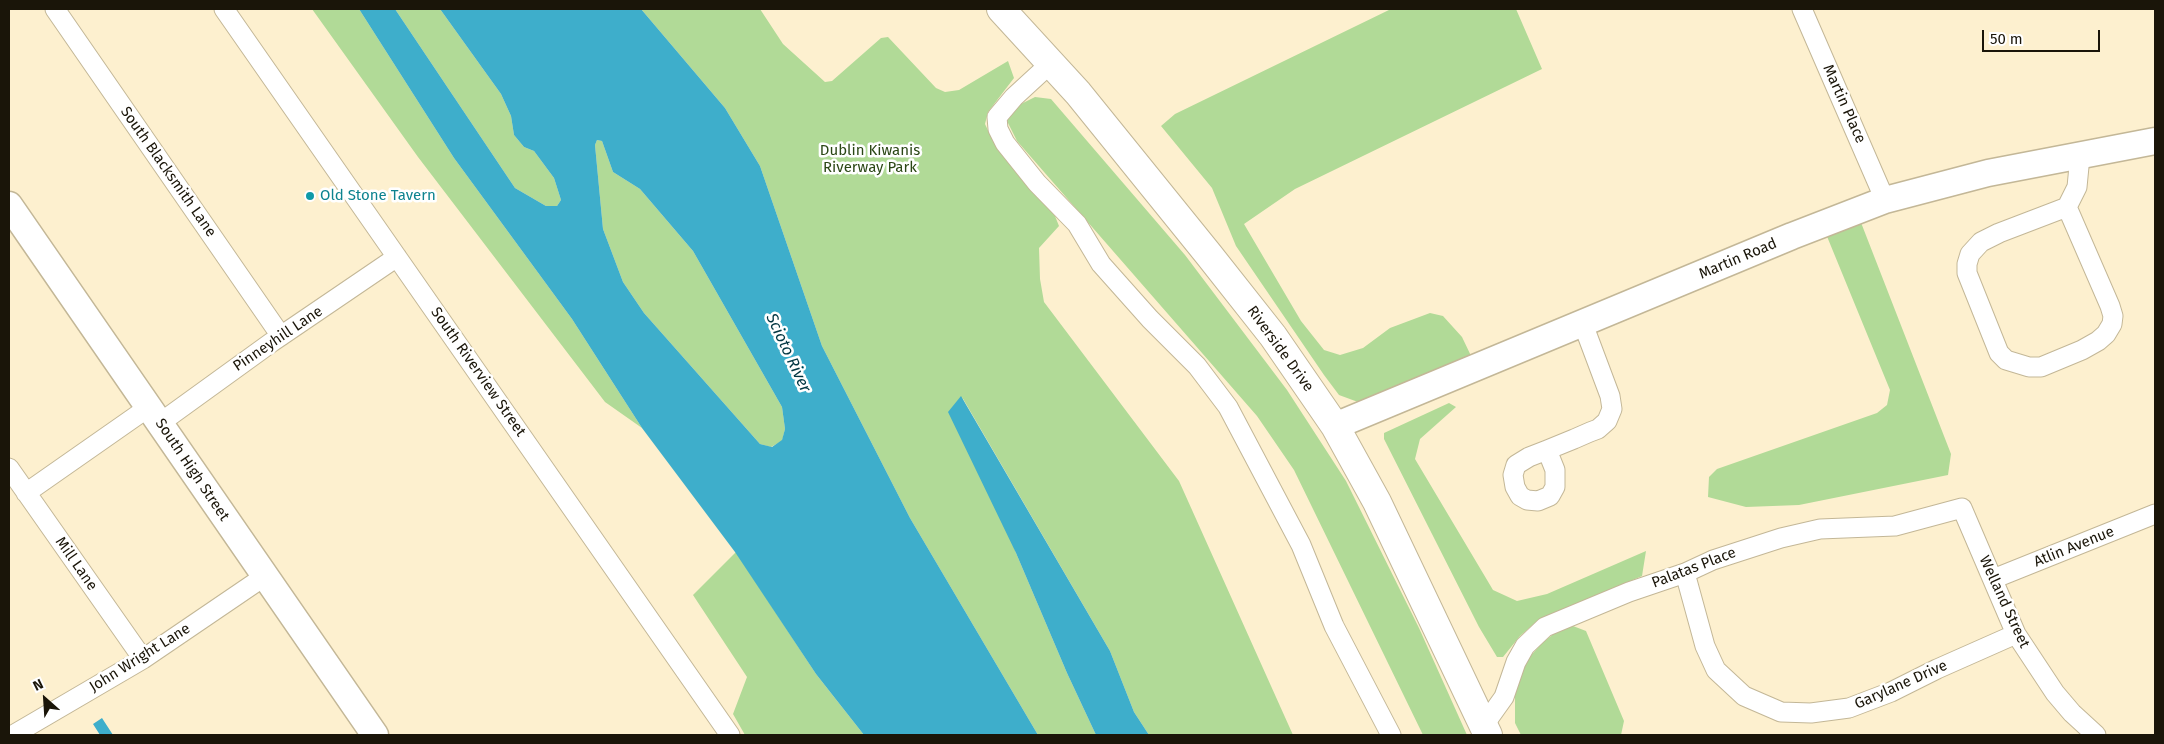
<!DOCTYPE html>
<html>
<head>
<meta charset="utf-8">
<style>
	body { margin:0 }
	#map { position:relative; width:2164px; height:744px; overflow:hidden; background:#fdf0cf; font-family:"Fira Sans",sans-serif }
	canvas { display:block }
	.frame { position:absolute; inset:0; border:10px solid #1a1509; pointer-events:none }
	.north { position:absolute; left:20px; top:674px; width:50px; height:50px; -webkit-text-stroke:4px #fff; paint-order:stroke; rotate:334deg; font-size:14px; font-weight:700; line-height:20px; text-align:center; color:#1a1509 }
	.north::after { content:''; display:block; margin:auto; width:18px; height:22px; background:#1a1509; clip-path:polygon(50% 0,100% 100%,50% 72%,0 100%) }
	.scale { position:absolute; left:1982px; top:30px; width:118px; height:22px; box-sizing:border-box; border:2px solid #1a1509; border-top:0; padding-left:6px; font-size:15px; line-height:18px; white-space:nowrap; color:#1a1509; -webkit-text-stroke:4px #fff; paint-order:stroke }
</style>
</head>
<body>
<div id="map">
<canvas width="2164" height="744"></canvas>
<div class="frame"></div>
<div class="north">N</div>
<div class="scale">50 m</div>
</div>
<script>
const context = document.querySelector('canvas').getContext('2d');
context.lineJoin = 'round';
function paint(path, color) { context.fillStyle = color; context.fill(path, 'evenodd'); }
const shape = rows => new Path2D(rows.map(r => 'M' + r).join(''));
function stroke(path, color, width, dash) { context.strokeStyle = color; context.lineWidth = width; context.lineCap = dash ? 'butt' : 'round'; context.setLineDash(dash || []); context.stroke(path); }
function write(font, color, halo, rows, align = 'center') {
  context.font = font + ' "Fira Sans",sans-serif'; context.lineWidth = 5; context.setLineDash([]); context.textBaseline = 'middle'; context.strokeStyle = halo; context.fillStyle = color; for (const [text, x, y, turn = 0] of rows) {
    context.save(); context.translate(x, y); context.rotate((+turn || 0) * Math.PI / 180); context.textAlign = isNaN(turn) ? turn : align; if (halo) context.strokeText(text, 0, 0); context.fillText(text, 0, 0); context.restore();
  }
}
paint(shape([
	[312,9,359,9,454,158,572,319,642,428,605,402,418,157],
	[395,9,440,9,501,94,511,116,514,135,524,147,534,151,554,178,561,200,557,206,546,206,515,188],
	[641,9,760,9,783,44,825,82,832,81,881,38,888,37,936,88,945,92,959,90,1008,61,1014,78,988,112,985,124,993,141,1055,216,1059,226,1039,248,1040,279,1044,302,1179,481,1293,735,1149,735,1134,712,1110,651,962,397,1016,553,1067,673,1096,735,1038,735,910,518,822,346,760,166,725,108],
	[1391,9,1516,9,1542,69,1295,189,1244,224,1301,321,1324,350,1340,355,1363,348,1390,328,1430,313,1443,316,1462,337,1473,360,1358,402,1339,395,1324,375,1236,246,1212,188,1161,126,1175,114],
	[1035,97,1051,99,1185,255,1287,390,1346,481,1419,628,1467,735,1423,735,1294,470,1257,416,1017,141,1007,121,1015,107],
	[597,140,602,141,613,172,640,189,693,251,782,407,785,429,782,441,771,447,760,444,644,313,623,282,603,229,595,145],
	[1860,220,1951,454,1948,475,1799,505,1746,507,1708,497,1709,477,1717,469,1877,413,1887,405,1890,390,1826,234],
	[1449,403,1456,407,1420,439,1415,459,1493,590,1517,601,1547,594,1646,551,1642,576,1536,622,1520,636,1503,657,1497,657,1479,627,1384,439,1384,433],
	[736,552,816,674,864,735,745,735,733,714,747,677,693,595],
	[1573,626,1586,631,1624,721,1621,735,1521,735,1515,723,1515,692,1527,660,1542,643,1556,632]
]), '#b1da97');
paint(shape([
	[359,9,395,9,515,188,546,206,557,206,561,200,554,178,534,151,524,147,514,135,511,116,501,94,440,9,641,9,725,108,760,166,822,346,910,518,1038,735,864,735,816,674,735,552,642,428,572,319,454,158],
	[597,140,602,141,613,172,640,189,693,251,782,407,785,429,782,440,772,447,760,444,644,313,623,282,603,229,595,145],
	[961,396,1110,651,1134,712,1149,735,1096,735,1067,673,1016,553,948,412],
	[102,718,113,735,100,735,93,724]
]), '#3eaecb');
const street = shape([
	[55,9,281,336],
	[224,9,730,735],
	[1802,9,1885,200],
	[1051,63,1014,97,997,117,998,129,1005,143,1037,183,1077,224,1101,264,1150,319,1197,366,1228,407,1301,545,1334,626,1391,735],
	[2067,207,2110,306,2113,316,2112,324,2106,334,2098,341,2082,350,2041,367,2029,367,2006,360,1999,353,1967,273,1967,264,1970,254,1981,242,1999,233,2067,207],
	[2067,207,2077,187,2080,156],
	[160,423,272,342,397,257],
	[1547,450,1555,470,1555,487,1550,496,1538,501,1527,500,1520,496,1515,487,1513,475,1516,465,1529,457,1547,450,1574,439,1590,432,1598,429,1607,421,1612,409,1610,396,1583,324],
	[9,468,143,659],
	[26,493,149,407],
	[1685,573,1705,646,1716,670,1744,696,1781,712,1811,713,1849,708,1891,692,1937,669,2016,634],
	[1993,579,2155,514],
	[1484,725,1504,697,1516,662,1525,646,1545,627,1629,592,1685,573,1713,560,1781,538,1820,529,1895,526,1962,508,2016,634,2055,693,2072,713,2096,735],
	[13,735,143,659,265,576]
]);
const secondary = shape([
	[9,205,375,735],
	[1335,426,1792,236,1885,200,1988,173,2155,141]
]);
const primary = shape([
	[1001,9,1078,93,1209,255,1273,336,1335,426,1377,502,1488,735]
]);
stroke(street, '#c3b797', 21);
stroke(secondary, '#c3b797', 29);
stroke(primary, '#c3b797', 30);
stroke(street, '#fff', 19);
stroke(secondary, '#fff', 26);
stroke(primary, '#fff', 28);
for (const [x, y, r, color] of [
	[310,196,5,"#0f9aa8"]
]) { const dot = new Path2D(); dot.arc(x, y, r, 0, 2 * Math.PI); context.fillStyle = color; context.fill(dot); stroke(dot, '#fff', 2); }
write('15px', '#1a1509', '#fff', [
	["Martin Place",1844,104,66],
	["South Blacksmith Lane",168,172,55],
	["Martin Road",1738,259,-23],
	["Pinneyhill Lane",278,339,-34],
	["Riverside Drive",1280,349,54],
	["South Riverview Street",478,372,55],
	["South High Street",192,470,56],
	["Atlin Avenue",2074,547,-22],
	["Mill Lane",76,564,55],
	["Palatas Place",1694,568,-21],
	["Welland Street",2004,602,65],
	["John Wright Lane",140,658,-32],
	["Garylane Drive",1901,685,-24]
]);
write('15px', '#2b4715', '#fff', [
	["Dublin Kiwanis",870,151],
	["Riverway Park",870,168]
]);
write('15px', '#0d838f', '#fff', [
	["Old Stone Tavern",320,196]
], 'left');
write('italic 16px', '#013642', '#fff', [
	["Scioto River",788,353,65]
]);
</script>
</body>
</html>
